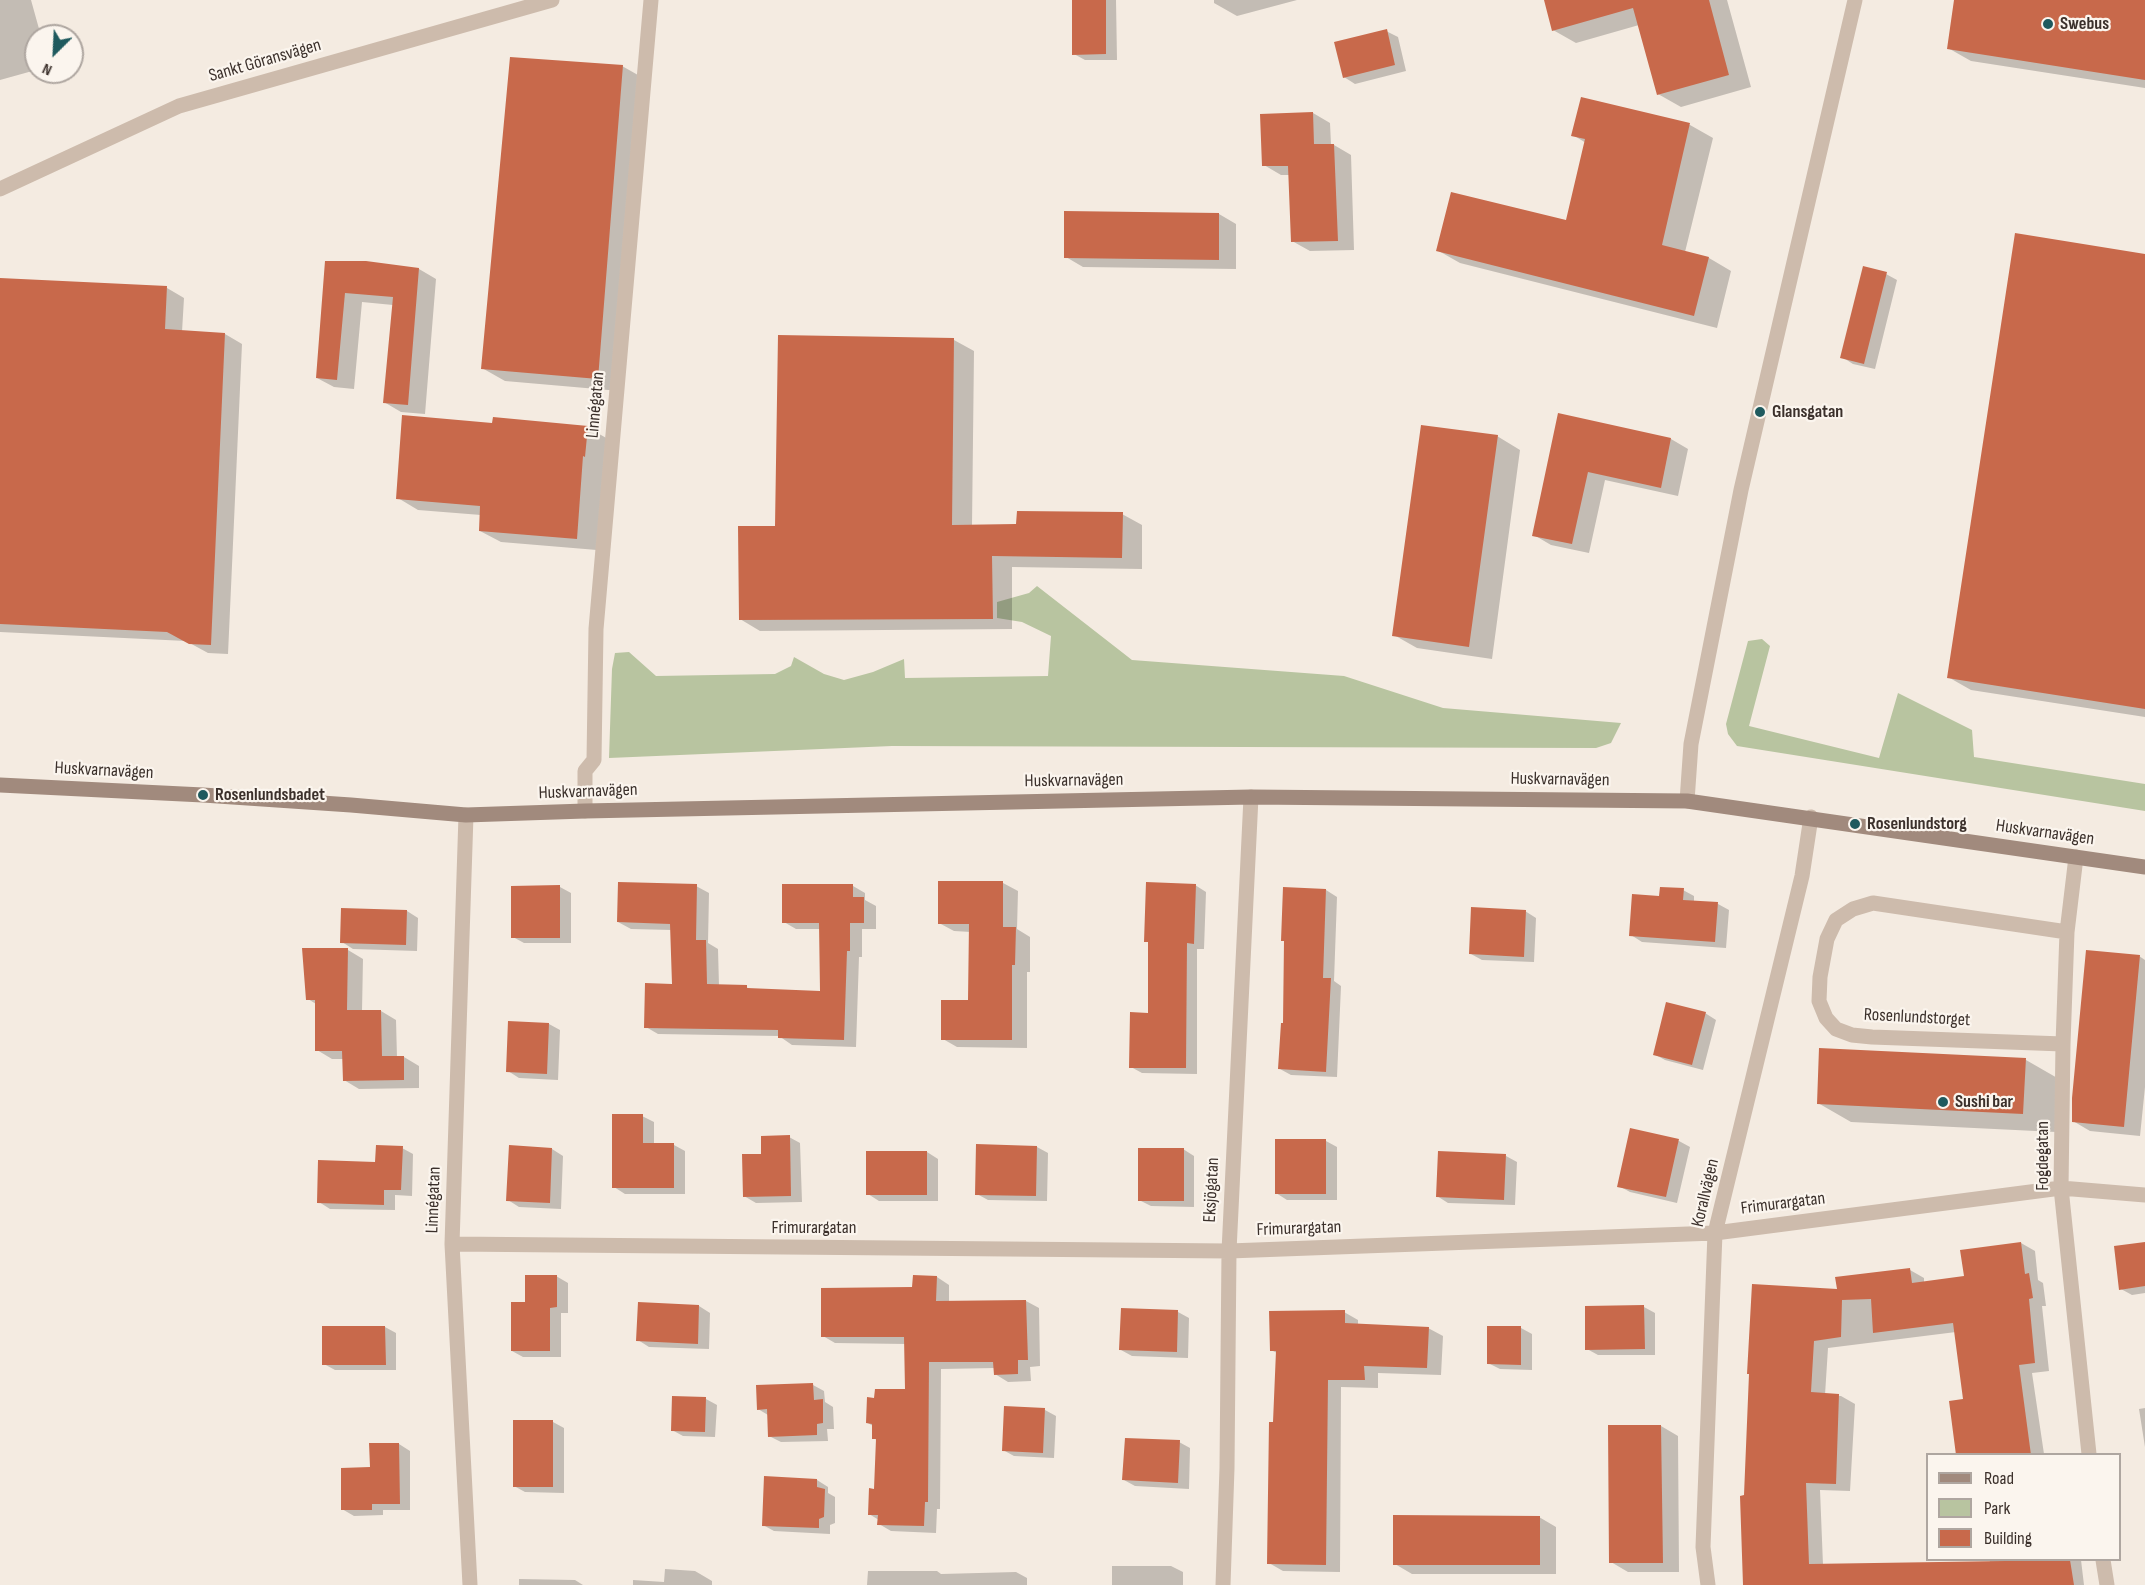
<!DOCTYPE html>
<html>
<head>
<meta charset="utf-8">
<style>
	body { margin:0 }
	#map { position:relative; width:2145px; height:1585px; overflow:hidden; background:#f4ebe1; font-family:"Sofia Sans Condensed",sans-serif }
	canvas { display:block }
	.legend { position:absolute; left:1926px; top:1453px; width:195px; height:108px; box-sizing:border-box; background:#fbf5ee; border:2px solid #aea6a0; margin:0; padding:8px 10px; list-style:none; font-size:18px; color:#3b302b }
	.legend li { display:flex; align-items:center; gap:12px; height:30px }
	.legend b { width:30px; border:2px solid #aea6a0 }
	.north { position:absolute; left:24px; top:24px; width:60px; height:60px; box-sizing:border-box; background:#fbf5ee; border:2px solid #aea6a0; border-radius:50%; rotate:204deg; font-size:16px; font-weight:700; line-height:24px; text-align:center; color:#3b302b }
	.north::after { content:''; display:block; margin:auto; width:21px; height:27px; background:#1f5a5e; clip-path:polygon(50% 0,100% 100%,50% 72%,0 100%) }
</style>
</head>
<body>
<div id="map">
<canvas width="2145" height="1585"></canvas>
<ul class="legend">
<li><b style="height:8px;background:#a18a7d"></b>Road</li>
<li><b style="height:16px;background:#b8c4a0"></b>Park</li>
<li><b style="height:16px;background:#c8694b"></b>Building</li>
</ul>
<div class="north">N</div>
</div>
<script>
const context = document.querySelector('canvas').getContext('2d');
context.lineJoin = 'round';
function paint(path, color) { context.fillStyle = color; context.fill(path, 'evenodd'); }
const shape = rows => new Path2D(rows.map(r => 'M' + r).join(''));
function stroke(path, color, width, dash) { context.strokeStyle = color; context.lineWidth = width; context.lineCap = dash ? 'butt' : 'round'; context.setLineDash(dash || []); context.stroke(path); }
function write(font, color, halo, rows, align = 'center') {
  context.font = font + ' "Sofia Sans Condensed",sans-serif'; context.lineWidth = 4.5; context.setLineDash([]); context.textBaseline = 'middle'; context.strokeStyle = halo; context.fillStyle = color; for (const [text, x, y, turn = 0] of rows) {
    context.save(); context.translate(x, y); context.rotate((+turn || 0) * Math.PI / 180); context.textAlign = isNaN(turn) ? turn : align; if (halo) context.strokeText(text, 0, 0); context.fillText(text, 0, 0); context.restore();
  }
}
paint(shape([
	[1037,586,1132,660,1344,676,1443,708,1621,723,1611,743,1596,748,892,746,609,758,612,669,615,653,629,652,656,676,775,674,791,666,794,657,824,674,844,680,873,672,904,659,905,678,1048,676,1051,636,1022,622,997,618,997,602,1029,593],
	[1762,639,1770,646,1749,726,1879,758,1898,693,1972,730,1974,757,2145,784,2145,811,1737,746,1728,734,1726,724,1748,641]
]), '#b8c4a0');
paint(shape([
	[0,0,31,0,41,36,36,36,36,70,0,80],
	[1074,0,1116,0,1117,60,1085,60,1074,54],
	[1214,0,1297,0,1237,16,1214,3],
	[1545,0,1727,0,1751,87,1681,107,1658,94,1639,25,1576,43,1553,30],
	[1956,0,2145,0,2145,88,1971,61,1948,48],
	[1386,31,1398,37,1406,71,1355,84,1344,77],
	[622,66,645,79,620,391,505,381,482,368],
	[1582,99,1690,125,1713,138,1685,252,1709,258,1731,271,1717,328,1460,263,1437,250,1567,222,1586,143,1573,135],
	[1313,113,1330,123,1331,145,1334,145,1351,155,1354,250,1310,251,1292,241,1290,175,1281,175,1264,165],
	[1066,213,1219,214,1236,224,1236,269,1083,267,1066,257],
	[2145,255,2145,717,1971,690,1948,677],
	[327,262,388,265,419,269,436,279,425,414,401,412,384,402,393,305,362,302,354,389,334,387,317,378],
	[1886,274,1897,280,1875,369,1853,364,1842,357],
	[0,280,167,288,184,298,182,332,225,334,242,344,228,654,208,653,186,641,0,632],
	[954,340,974,351,972,526,1018,526,1122,514,1142,525,1142,569,1012,567,1012,629,760,631,740,619,777,527],
	[1560,415,1671,439,1688,449,1678,496,1605,480,1589,553,1551,545,1534,535],
	[493,424,587,427,608,439,597,550,501,542,480,531,481,515,418,510,398,498],
	[1497,436,1520,450,1492,659,1417,648,1394,635],
	[1003,883,1018,891,1017,929,1030,937,1030,972,1027,972,1027,1048,957,1047,943,1039,970,1002,971,932,954,931,939,923],
	[1195,885,1206,892,1204,949,1197,949,1197,1074,1142,1073,1131,1067,1150,1014,1150,943,1146,941],
	[696,886,709,893,708,943,718,949,719,986,746,987,752,990,821,992,820,929,796,929,784,922,853,886,865,893,865,900,876,906,876,929,862,929,862,957,859,957,856,1047,792,1045,779,1036,658,1034,646,1027,673,985,672,930,631,929,618,922],
	[560,887,571,893,571,943,524,943,513,937],
	[1326,890,1337,897,1334,981,1341,986,1337,1077,1291,1075,1280,1069],
	[1683,890,1694,896,1694,902,1718,904,1729,910,1726,948,1642,942,1631,935,1660,898],
	[407,911,418,918,417,951,353,949,342,942],
	[1525,911,1536,918,1534,962,1482,960,1471,954],
	[348,950,363,959,362,1011,381,1011,396,1020,397,1058,404,1057,419,1066,419,1088,359,1089,344,1080,344,1059,332,1059,317,1050,316,1004,308,999],
	[2139,956,2145,960,2145,1087,2140,1136,2090,1131,2073,1121],
	[1705,1013,1716,1020,1703,1070,1665,1060,1654,1054],
	[549,1024,560,1030,558,1080,519,1078,508,1071],
	[1821,1049,2026,1060,2059,1079,2056,1132,1851,1122,1818,1103],
	[642,1116,654,1122,654,1145,674,1145,685,1151,685,1194,625,1194,614,1187],
	[1631,1130,1679,1141,1690,1147,1677,1203,1630,1192,1619,1186],
	[789,1137,800,1143,802,1202,756,1203,744,1196,763,1155],
	[1276,1141,1326,1141,1337,1147,1337,1200,1287,1200,1276,1193],
	[978,1146,1037,1147,1048,1153,1047,1201,988,1200,977,1194],
	[402,1148,413,1154,412,1196,395,1195,395,1210,330,1209,319,1202],
	[552,1149,563,1156,561,1209,519,1207,508,1200],
	[1183,1149,1194,1156,1194,1207,1151,1206,1139,1200],
	[927,1152,938,1159,938,1201,879,1201,868,1194],
	[1506,1156,1517,1162,1515,1205,1448,1203,1437,1196],
	[2021,1243,2035,1251,2038,1280,2043,1283,2046,1306,2042,1306,2049,1371,2032,1373,2044,1454,1958,1454,1965,1401,1956,1332,1828,1348,1825,1395,1841,1396,1855,1404,1850,1491,1820,1490,1823,1565,1990,1562,1989,1560,2081,1560,2084,1585,1744,1585,1745,1497,1750,1374,1838,1290,1910,1270,1924,1278,1924,1283,1965,1277],
	[2145,1243,2145,1293,2132,1295,2121,1289],
	[556,1276,568,1283,568,1313,561,1313,561,1357,523,1357,512,1351,527,1303],
	[937,1277,949,1285,949,1302,1026,1301,1039,1308,1040,1366,1030,1367,1031,1381,1008,1382,995,1374,995,1368,941,1369,940,1509,937,1509,936,1533,891,1531,879,1524,879,1520,869,1514,876,1490,877,1440,873,1438,873,1426,868,1423,876,1399,906,1390,906,1344,835,1343,823,1336],
	[699,1306,710,1313,709,1349,649,1347,638,1340],
	[1644,1307,1655,1313,1655,1355,1598,1355,1587,1349],
	[1178,1312,1189,1318,1188,1358,1132,1356,1121,1350],
	[1344,1312,1358,1320,1358,1325,1428,1328,1443,1336,1441,1375,1378,1373,1378,1388,1341,1387,1340,1572,1283,1571,1269,1563,1277,1353,1271,1350],
	[385,1327,396,1333,396,1370,335,1370,324,1364],
	[1489,1327,1521,1328,1532,1334,1532,1370,1500,1369,1488,1363],
	[813,1385,824,1391,825,1402,833,1407,834,1429,827,1429,828,1441,781,1442,769,1436,768,1415,758,1409],
	[706,1399,717,1405,715,1437,683,1436,672,1430],
	[2145,1408,2145,1447,2139,1409],
	[1045,1410,1056,1416,1054,1458,1014,1456,1003,1450],
	[515,1421,553,1422,564,1428,564,1493,525,1492,514,1486],
	[1661,1426,1678,1436,1679,1572,1628,1572,1611,1562],
	[1179,1442,1190,1448,1189,1489,1135,1486,1124,1480],
	[399,1444,410,1451,410,1510,383,1510,383,1515,354,1516,342,1509,371,1469],
	[817,1480,828,1487,828,1493,835,1497,835,1523,830,1525,830,1534,774,1531,763,1525],
	[1539,1517,1556,1527,1556,1574,1412,1574,1395,1564],
	[1112,1566,1171,1566,1183,1572,1183,1585,1112,1585],
	[665,1569,695,1571,712,1581,712,1585,633,1585,633,1580,664,1582],
	[868,1571,937,1571,941,1574,1016,1572,1027,1578,1027,1585,867,1585],
	[519,1579,575,1580,583,1585,519,1585]
]), '#0003');
paint(shape([
	[1072,0,1106,0,1106,54,1072,55],
	[1544,0,1709,0,1729,75,1657,95,1633,8,1552,31],
	[1954,0,2145,0,2145,80,1947,49],
	[1387,29,1395,65,1343,78,1334,42],
	[510,57,623,65,598,379,481,369],
	[1581,97,1690,123,1662,245,1709,257,1694,316,1436,251,1451,192,1566,220,1585,139,1571,136],
	[1313,112,1314,144,1334,144,1338,241,1291,242,1288,166,1262,166,1260,114],
	[1064,211,1219,213,1219,260,1064,258],
	[2015,233,2145,254,2145,709,1947,678],
	[325,261,366,261,419,268,408,405,383,403,393,297,345,293,337,380,316,378],
	[1863,266,1887,272,1864,364,1840,358],
	[0,278,167,286,165,329,225,333,211,645,189,644,167,632,0,624],
	[778,335,954,338,952,525,1016,524,1017,511,1123,512,1122,558,992,556,993,619,739,620,738,526,775,526],
	[1558,413,1671,438,1661,488,1588,472,1572,544,1532,536],
	[402,415,492,423,493,417,588,426,585,457,583,456,577,539,479,531,480,506,396,499],
	[1421,425,1498,435,1469,647,1392,636],
	[938,881,1003,881,1003,927,1016,927,1015,965,1012,965,1012,1040,941,1040,941,1000,968,1000,969,924,938,924],
	[618,882,697,884,696,940,706,940,707,984,747,985,747,988,820,991,819,923,782,923,782,884,853,884,853,897,864,897,864,923,850,923,850,951,847,951,844,1040,778,1038,778,1030,644,1028,645,983,672,984,670,924,617,922],
	[1146,882,1196,884,1194,944,1187,943,1186,1068,1129,1068,1130,1012,1148,1013,1148,942,1144,942],
	[560,885,560,938,511,938,511,886],
	[1283,887,1326,889,1323,978,1331,978,1326,1072,1278,1069,1281,1023,1283,1023,1284,941,1281,941],
	[1660,887,1684,888,1683,900,1718,902,1715,942,1629,936,1632,894,1659,896],
	[1471,907,1526,910,1524,957,1469,954],
	[341,908,407,910,406,945,340,943],
	[302,948,348,948,347,1010,381,1010,382,1056,404,1056,404,1080,343,1081,342,1051,315,1051,315,1000,306,1000],
	[2086,950,2140,955,2124,1127,2072,1122,2072,1098],
	[1666,1002,1706,1012,1692,1065,1653,1055],
	[508,1021,549,1023,547,1074,506,1072],
	[1819,1048,2026,1058,2023,1114,1817,1104],
	[612,1114,643,1114,643,1143,674,1143,674,1188,612,1188],
	[1630,1128,1679,1139,1666,1197,1617,1187],
	[790,1135,791,1196,743,1197,742,1154,761,1154,761,1136],
	[1275,1139,1326,1139,1326,1194,1275,1194],
	[976,1144,1037,1146,1036,1196,975,1195],
	[376,1145,403,1146,401,1190,384,1190,384,1205,317,1203,318,1160,375,1162],
	[509,1145,552,1148,550,1203,506,1201],
	[1138,1148,1184,1148,1184,1201,1138,1201],
	[866,1151,927,1151,927,1195,866,1195],
	[1438,1151,1506,1154,1504,1200,1436,1197],
	[2021,1242,2025,1274,2029,1273,2033,1298,2029,1299,2035,1363,2019,1365,2031,1455,1956,1455,1949,1401,1963,1399,1953,1323,1873,1333,1871,1299,1842,1300,1841,1337,1814,1341,1811,1392,1839,1394,1836,1484,1806,1483,1809,1564,2070,1560,2074,1585,1743,1585,1740,1496,1744,1495,1749,1374,1747,1374,1752,1284,1837,1289,1835,1277,1910,1268,1912,1283,1964,1276,1960,1250],
	[2145,1242,2145,1286,2119,1290,2114,1246],
	[525,1275,557,1275,557,1307,550,1308,550,1351,511,1351,511,1302,525,1302],
	[913,1275,937,1276,936,1301,1026,1300,1028,1360,1018,1360,1018,1374,994,1375,993,1362,929,1362,928,1502,925,1502,924,1526,877,1525,878,1515,868,1515,869,1488,874,1489,876,1439,872,1439,872,1424,866,1423,867,1397,874,1398,875,1389,905,1389,904,1337,821,1337,821,1288,912,1287],
	[638,1302,699,1305,698,1344,636,1341],
	[1644,1305,1645,1349,1585,1350,1585,1306],
	[1121,1308,1178,1310,1177,1352,1119,1350],
	[1345,1310,1345,1323,1429,1327,1427,1368,1364,1366,1365,1380,1328,1380,1326,1565,1267,1564,1269,1422,1273,1422,1276,1351,1270,1351,1269,1311],
	[322,1326,385,1326,386,1365,322,1365],
	[1487,1326,1521,1326,1521,1365,1487,1364],
	[813,1383,814,1400,823,1399,823,1423,817,1424,817,1435,768,1437,767,1409,757,1410,756,1385],
	[672,1396,706,1397,705,1432,671,1431],
	[1004,1406,1045,1408,1043,1453,1002,1451],
	[513,1420,553,1420,553,1487,513,1487],
	[1608,1425,1661,1425,1663,1563,1609,1563],
	[1125,1438,1180,1440,1178,1483,1122,1480],
	[369,1443,399,1443,400,1504,372,1504,372,1510,341,1510,341,1468,370,1467],
	[764,1476,817,1479,817,1487,825,1489,824,1517,819,1519,819,1528,762,1526],
	[1393,1515,1540,1516,1540,1565,1393,1565]
]), '#c8694b');
stroke(shape([
	[0,189,179,106,552,0],
	[1687,801,1691,744,1741,490,1855,0],
	[585,811,585,771,594,760,596,629,651,0],
	[466,815,452,1244,470,1585],
	[2076,857,2067,932,2063,1044,2061,1188,2089,1454],
	[2063,1044,1872,1037,1852,1035,1836,1029,1826,1018,1819,1001,1820,977,1827,939,1836,920,1853,909,1873,903,2067,932],
	[452,1244,1229,1251,1715,1233,2061,1188,2145,1195],
	[2103,1560,2107,1585],
	[1223,1585,1227,1468,1229,1251,1251,797],
	[1708,1585,1703,1547,1715,1233,1802,876,1811,817]
]), '#cdbbac', 15);
stroke(shape([
	[0,785,203,795,351,805,466,815,585,811,1251,797,1687,801,2145,867]
]), '#a18a7d', 15);
for (const [x, y, r, color] of [
	[2048,24,6,"#1f5a5e"],
	[1760,412,6,"#1f5a5e"],
	[203,795,6,"#1f5a5e"],
	[1855,824,6,"#1f5a5e"],
	[1943,1102,6,"#1f5a5e"]
]) { const dot = new Path2D(); dot.arc(x, y, r, 0, 2 * Math.PI); context.fillStyle = color; context.fill(dot); stroke(dot, '#fbf5ee', 2); }
write('bold 18px', '#3b302b', '#fbf5ee', [
	["Swebus",2060,24],
	["Glansgatan",1772,412],
	["Rosenlundsbadet",215,795],
	["Rosenlundstorg",1867,824],
	["Sushi bar",1955,1102]
], 'left');
write('18px', '#3b302b', '#fbf5ee', [
	["Sankt Göransvägen",265,61,-16],
	["Linnégatan",596,405,-85],
	["Huskvarnavägen",104,771,3],
	["Huskvarnavägen",1560,780,1],
	["Huskvarnavägen",1074,781,-1],
	["Huskvarnavägen",588,792,-2],
	["Huskvarnavägen",2045,833,8],
	["Rosenlundstorget",1917,1018,3],
	["Fogdegatan",2043,1156,-90],
	["Eksjögatan",1212,1190,-87],
	["Korallvägen",1706,1193,-77],
	["Linnégatan",434,1200,-88],
	["Frimurargatan",1783,1204,-7],
	["Frimurargatan",814,1228],
	["Frimurargatan",1299,1229,-2]
]);
</script>
</body>
</html>
